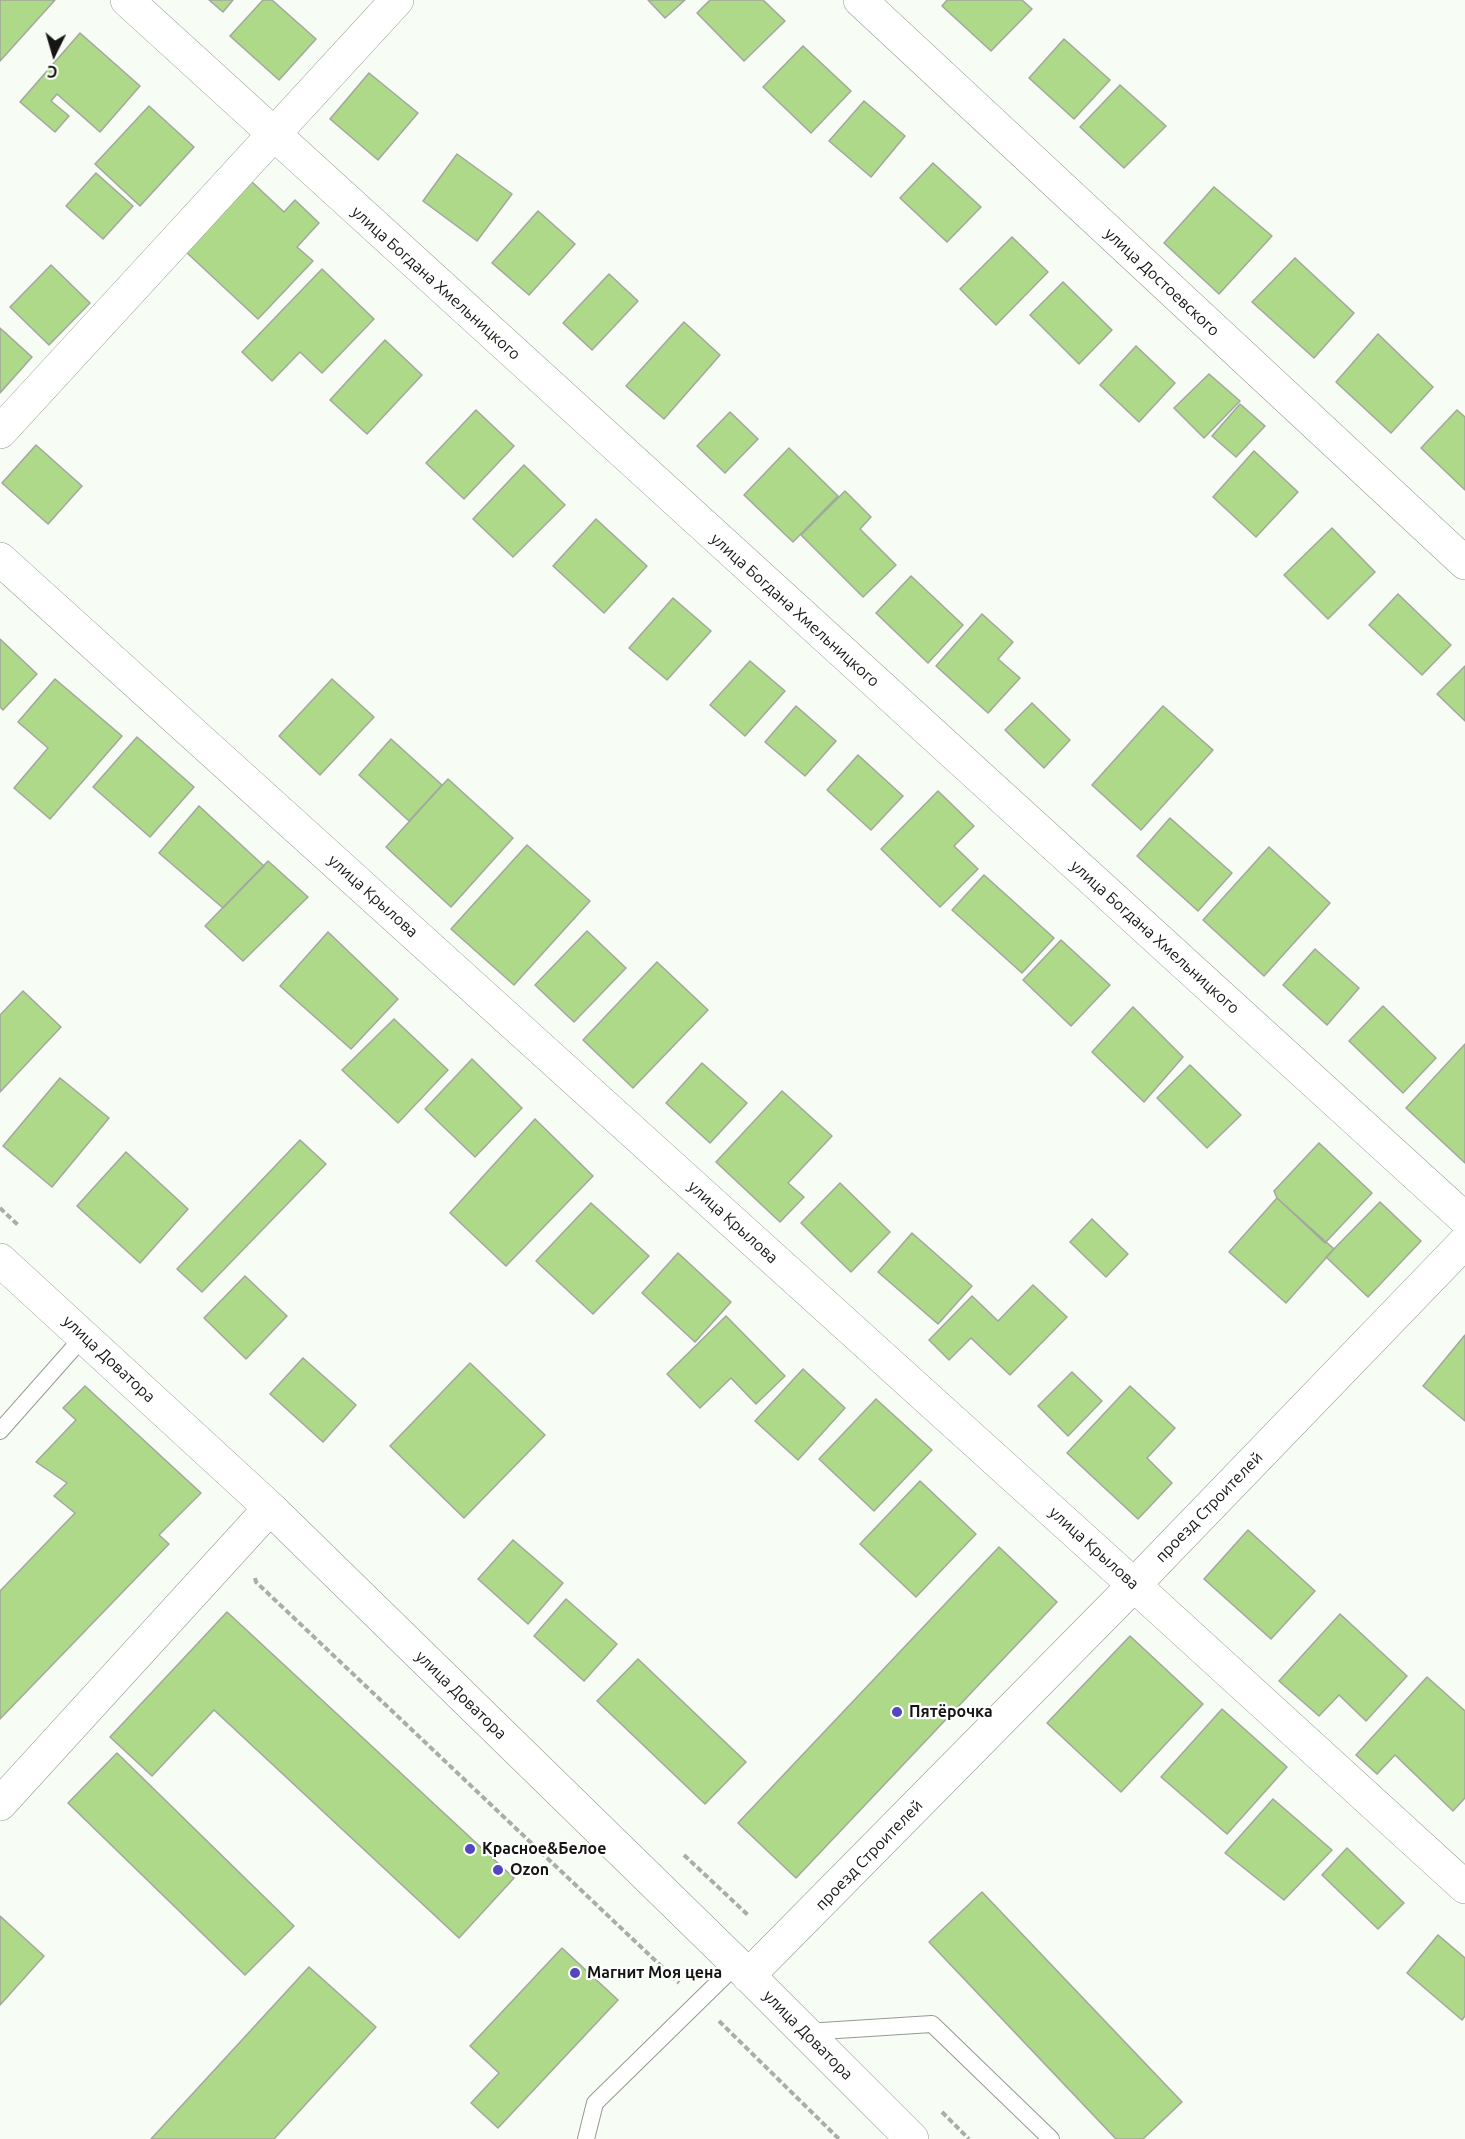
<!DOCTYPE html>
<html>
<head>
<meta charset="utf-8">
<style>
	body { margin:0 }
	#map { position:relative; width:1465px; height:2139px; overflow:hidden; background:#f7fcf4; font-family:Ubuntu,sans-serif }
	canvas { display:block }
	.north { position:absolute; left:24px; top:24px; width:60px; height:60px; -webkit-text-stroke:4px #fff; paint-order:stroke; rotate:185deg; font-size:16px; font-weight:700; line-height:24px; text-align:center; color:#151613 }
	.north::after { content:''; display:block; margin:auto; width:21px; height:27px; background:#151613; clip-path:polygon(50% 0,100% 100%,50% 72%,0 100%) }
</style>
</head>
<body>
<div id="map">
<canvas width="1465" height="2139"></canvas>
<div class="north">С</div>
</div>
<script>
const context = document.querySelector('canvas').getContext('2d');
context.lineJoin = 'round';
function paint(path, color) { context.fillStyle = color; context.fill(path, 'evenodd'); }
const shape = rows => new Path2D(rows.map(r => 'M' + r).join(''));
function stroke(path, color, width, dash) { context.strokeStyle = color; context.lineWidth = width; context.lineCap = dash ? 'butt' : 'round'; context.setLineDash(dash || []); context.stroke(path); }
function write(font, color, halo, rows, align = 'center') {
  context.font = font + ' Ubuntu,sans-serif'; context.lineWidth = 4.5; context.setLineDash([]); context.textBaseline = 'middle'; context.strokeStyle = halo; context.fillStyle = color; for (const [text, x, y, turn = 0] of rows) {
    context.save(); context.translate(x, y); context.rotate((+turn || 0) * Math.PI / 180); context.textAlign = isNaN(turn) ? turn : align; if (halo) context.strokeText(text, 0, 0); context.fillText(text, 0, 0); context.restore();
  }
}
const building = shape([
	[0,0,55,0,0,61,0,0],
	[209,0,233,0,223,12,209,0],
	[263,0,272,0,316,39,279,80,230,36,263,0],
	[648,0,685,0,665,18,648,0],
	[710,0,763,0,785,21,744,61,697,13,710,0],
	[947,0,1022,0,1032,9,991,51,942,6,947,0],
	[80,33,140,86,100,132,57,94,51,101,69,116,55,132,20,102,80,33],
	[1064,39,1110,80,1074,119,1029,78,1064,39],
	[803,46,851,91,811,133,763,87,803,46],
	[369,73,418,113,378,160,330,119,369,73],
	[1120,85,1166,126,1124,168,1080,127,1120,85],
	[864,101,905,136,871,177,829,141,864,101],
	[149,106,194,147,140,206,95,164,149,106],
	[457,154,512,194,477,241,423,201,457,154],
	[933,163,981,207,947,242,900,198,933,163],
	[96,173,133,206,103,239,66,206,96,173],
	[252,182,284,212,295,200,319,223,297,247,313,261,258,319,186,252,252,182],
	[1214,187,1272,236,1219,294,1164,243,1214,187],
	[538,211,575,244,529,295,492,263,538,211],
	[1012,237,1048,272,996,325,960,289,1012,237],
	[1295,258,1354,313,1314,358,1252,302,1295,258],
	[51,265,90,303,49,345,10,307,51,265],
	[322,269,374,319,322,373,300,352,272,381,242,352,322,269],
	[609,274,638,301,592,350,563,323,609,274],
	[1063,282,1112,330,1079,364,1030,315,1063,282],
	[684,322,720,355,664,419,626,386,684,322],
	[0,328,32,357,0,393,0,328],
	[1378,334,1433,387,1391,433,1336,382,1378,334],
	[385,340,422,375,367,434,330,400,385,340],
	[1136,346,1175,383,1139,422,1100,385,1136,346],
	[1209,374,1240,401,1204,438,1174,408,1209,374],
	[1240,404,1265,426,1236,457,1212,436,1240,404],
	[476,410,514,446,464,499,426,463,476,410],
	[1457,410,1465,417,1465,490,1421,448,1457,410],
	[730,412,758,439,725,473,697,446,730,412],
	[36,445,82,486,48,524,2,483,36,445],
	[789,448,838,496,793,542,744,495,789,448],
	[1254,451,1298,492,1256,537,1213,497,1254,451],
	[524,465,565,505,513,557,473,519,524,465],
	[845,491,871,517,860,529,896,565,863,597,801,535,845,491],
	[596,519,647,566,604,613,553,566,596,519],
	[1332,528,1375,572,1328,619,1284,575,1332,528],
	[911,576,963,625,928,663,876,613,911,576],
	[1398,594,1451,645,1422,675,1369,625,1398,594],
	[673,598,711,631,667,680,629,648,673,598],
	[982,614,1013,642,998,659,1020,678,988,713,936,666,982,614],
	[0,639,37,674,3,710,0,707,0,639],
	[750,661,785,691,745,736,710,705,750,661],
	[1465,666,1465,721,1437,694,1465,666],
	[55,679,122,736,50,819,14,788,48,748,18,722,55,679],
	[332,679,374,717,320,775,279,736,332,679],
	[1032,703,1070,740,1044,768,1005,730,1032,703],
	[796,706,836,741,805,776,765,742,796,706],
	[1163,706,1213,750,1141,830,1092,785,1163,706],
	[137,737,194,787,150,837,93,787,137,737],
	[391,739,442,785,409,821,359,775,391,739],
	[858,755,903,796,871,830,827,790,858,755],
	[448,779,513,838,451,907,386,847,448,779],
	[938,791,974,826,954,846,978,869,940,907,881,849,938,791],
	[199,806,264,866,223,908,159,853,199,806],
	[1170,818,1232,873,1198,911,1137,856,1170,818],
	[527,845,590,901,514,985,451,929,527,845],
	[1269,847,1330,903,1264,976,1203,920,1269,847],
	[268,861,308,897,243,961,205,926,268,861],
	[984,875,1054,938,1022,973,952,910,984,875],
	[587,931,626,968,574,1022,535,985,587,931],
	[328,932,398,999,351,1049,280,986,328,932],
	[1061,940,1110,985,1071,1026,1023,980,1061,940],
	[1315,949,1359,988,1327,1025,1283,985,1315,949],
	[657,962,708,1010,633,1088,583,1040,657,962],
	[23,991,61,1027,0,1092,0,1015,23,991],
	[1383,1006,1436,1058,1403,1093,1349,1041,1383,1006],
	[1133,1007,1183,1057,1144,1102,1092,1052,1133,1007],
	[394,1019,448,1070,398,1123,342,1070,394,1019],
	[1465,1044,1465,1163,1406,1108,1465,1044],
	[472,1059,522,1108,475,1157,425,1109,472,1059],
	[702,1063,747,1103,710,1143,666,1103,702,1063],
	[1190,1065,1241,1115,1207,1148,1157,1098,1190,1065],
	[60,1078,109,1118,52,1187,3,1146,60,1078],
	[782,1091,832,1136,788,1183,804,1197,780,1222,716,1162,782,1091],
	[535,1119,593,1176,506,1266,450,1213,535,1119],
	[300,1140,326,1164,202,1292,177,1269,300,1140],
	[1319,1143,1372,1193,1325,1243,1277,1198,1274,1191,1319,1143],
	[126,1152,188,1209,140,1263,77,1206,126,1152],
	[840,1183,890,1232,851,1272,801,1223,840,1183],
	[1277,1198,1334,1249,1286,1303,1229,1252,1277,1198],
	[1380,1202,1421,1241,1368,1297,1326,1257,1380,1202],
	[591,1203,649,1256,593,1314,536,1261,591,1203],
	[1092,1219,1128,1254,1106,1277,1070,1242,1092,1219],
	[912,1233,972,1286,938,1324,878,1272,912,1233],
	[678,1253,731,1302,695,1342,642,1293,678,1253],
	[245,1276,287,1316,246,1359,204,1318,245,1276],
	[1033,1285,1067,1317,1010,1375,971,1338,949,1360,929,1340,972,1296,998,1321,1033,1285],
	[726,1316,785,1376,756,1404,731,1378,700,1408,667,1374,726,1316],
	[1465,1335,1465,1421,1423,1386,1465,1335],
	[303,1358,356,1405,323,1442,270,1394,303,1358],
	[470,1363,545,1435,464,1518,390,1446,470,1363],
	[803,1369,845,1408,798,1460,755,1421,803,1369],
	[1072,1372,1102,1401,1068,1436,1038,1406,1072,1372],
	[85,1386,201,1493,159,1535,169,1544,0,1719,0,1591,75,1513,54,1496,67,1483,36,1462,76,1420,63,1408,85,1386],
	[1130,1386,1175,1428,1147,1458,1172,1483,1138,1519,1067,1453,1130,1386],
	[876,1399,932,1450,874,1511,819,1459,876,1399],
	[920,1481,976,1534,916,1597,860,1544,920,1481],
	[1248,1530,1315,1591,1271,1639,1204,1579,1248,1530],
	[513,1540,563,1583,528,1624,478,1579,513,1540],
	[999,1547,1057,1602,796,1878,738,1823,999,1547],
	[566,1599,617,1644,584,1681,534,1636,566,1599],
	[227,1612,514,1878,459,1938,214,1710,152,1776,110,1737,227,1612],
	[1340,1614,1407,1676,1366,1721,1339,1695,1319,1716,1279,1681,1340,1614],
	[1130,1636,1203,1704,1121,1792,1047,1723,1130,1636],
	[638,1659,746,1762,705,1804,597,1701,638,1659],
	[1427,1677,1465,1711,1465,1798,1453,1811,1395,1755,1377,1774,1356,1755,1427,1677],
	[1222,1709,1287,1767,1227,1834,1161,1777,1222,1709],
	[117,1753,294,1926,245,1975,68,1803,117,1753],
	[1273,1799,1332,1850,1284,1900,1225,1853,1273,1799],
	[1347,1848,1404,1903,1378,1929,1322,1875,1347,1848],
	[982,1892,1182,2102,1143,2139,1116,2139,929,1942,982,1892],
	[0,1916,44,1956,0,2005,0,1916],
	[1438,1935,1465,1958,1465,2016,1462,2020,1407,1973,1438,1935],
	[562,1948,618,2000,498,2128,471,2103,499,2073,470,2046,562,1948],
	[309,1967,376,2027,274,2139,151,2139,309,1967]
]);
paint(building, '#aed989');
stroke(building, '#a2a79f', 1.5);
const service = shape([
	[0,1431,84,1336],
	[806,2032,932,2024,1051,2139],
	[586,2139,595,2103,737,1964]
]);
const minor = shape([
	[127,0,1465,1219],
	[860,0,1465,563],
	[0,432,397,0],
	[0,559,1134,1585,1465,1887],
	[0,1260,270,1508,737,1964,912,2139],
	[0,1804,270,1508],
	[748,1976,1134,1585,1465,1242]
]);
stroke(service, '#969a93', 18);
stroke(minor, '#969a93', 34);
stroke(shape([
	[0,1208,18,1225],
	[255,1578,256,1582,679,1983],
	[684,1855,749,1916],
	[719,2021,839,2139],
	[942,2112,969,2139]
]), '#aaaea7', 4, [6, 3]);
stroke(service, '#fff', 16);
stroke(minor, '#fff', 33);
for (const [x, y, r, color] of [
	[897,1712,6,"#5247be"],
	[470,1849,6,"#5247be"],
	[498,1870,6,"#5247be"],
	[575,1973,6,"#5247be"]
]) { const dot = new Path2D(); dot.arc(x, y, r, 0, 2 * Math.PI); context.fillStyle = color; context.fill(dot); stroke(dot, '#fff', 2); }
write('16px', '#151613', '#fff', [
	["улица Достоевского",1162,282,43],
	["улица Богдана Хмельницкого",436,283,42],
	["улица Богдана Хмельницкого",795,610,42],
	["улица Крылова",373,896,42],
	["улица Богдана Хмельницкого",1155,937,42],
	["улица Крылова",733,1222,42],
	["улица Доватора",109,1359,43],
	["проезд Строителей",1209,1507,-46],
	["улица Крылова",1094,1548,42],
	["улица Доватора",461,1695,44],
	["проезд Строителей",869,1855,-46],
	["улица Доватора",808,2035,45]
]);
write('bold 16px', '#151613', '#fff', [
	["Пятёрочка",909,1712],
	["Красное&Белое",482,1849],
	["Ozon",510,1870],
	["Магнит Моя цена",587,1973]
], 'left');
</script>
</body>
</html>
